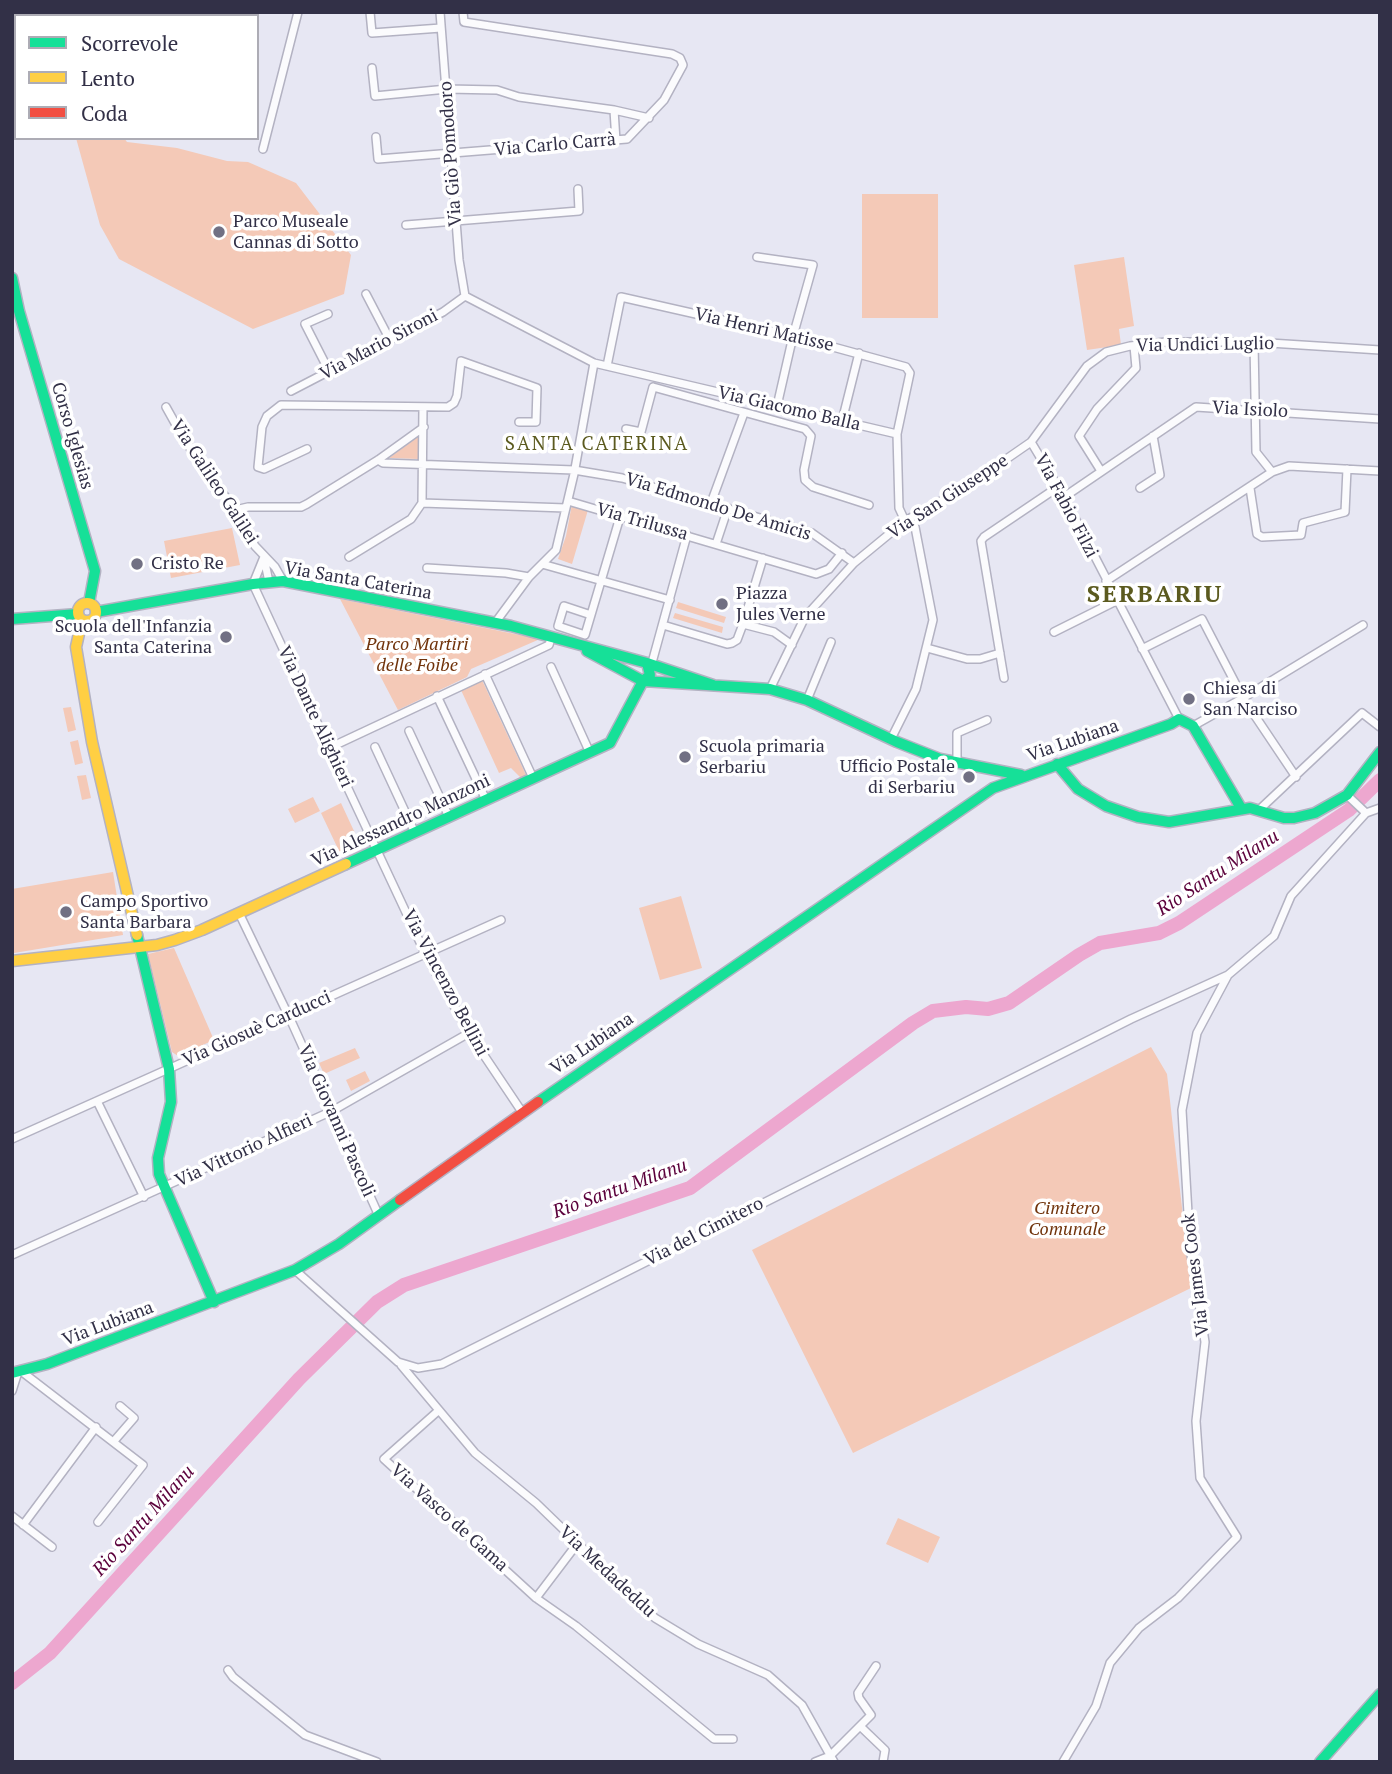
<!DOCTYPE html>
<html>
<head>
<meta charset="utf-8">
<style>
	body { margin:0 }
	#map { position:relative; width:1392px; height:1774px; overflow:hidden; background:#e7e7f3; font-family:"PT Serif",serif }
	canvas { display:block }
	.frame { position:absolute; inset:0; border:14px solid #323047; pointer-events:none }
	.legend { position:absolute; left:14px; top:14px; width:245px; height:126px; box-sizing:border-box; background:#fff; border:2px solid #adacb5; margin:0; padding:9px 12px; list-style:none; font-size:21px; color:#323047 }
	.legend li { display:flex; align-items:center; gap:14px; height:35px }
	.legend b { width:35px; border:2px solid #adacb5 }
</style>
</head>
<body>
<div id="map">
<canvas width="1392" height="1774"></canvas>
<div class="frame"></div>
<ul class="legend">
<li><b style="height:9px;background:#16e098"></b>Scorrevole</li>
<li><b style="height:9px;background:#ffcf43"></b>Lento</li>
<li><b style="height:9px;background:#f24e42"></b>Coda</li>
</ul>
</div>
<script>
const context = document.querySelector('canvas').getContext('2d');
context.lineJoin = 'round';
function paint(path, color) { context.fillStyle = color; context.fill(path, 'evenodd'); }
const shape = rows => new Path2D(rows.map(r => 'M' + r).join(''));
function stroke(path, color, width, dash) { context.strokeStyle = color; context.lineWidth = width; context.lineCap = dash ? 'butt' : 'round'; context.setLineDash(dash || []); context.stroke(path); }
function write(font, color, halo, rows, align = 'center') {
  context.font = font + ' "PT Serif",serif'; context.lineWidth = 7; context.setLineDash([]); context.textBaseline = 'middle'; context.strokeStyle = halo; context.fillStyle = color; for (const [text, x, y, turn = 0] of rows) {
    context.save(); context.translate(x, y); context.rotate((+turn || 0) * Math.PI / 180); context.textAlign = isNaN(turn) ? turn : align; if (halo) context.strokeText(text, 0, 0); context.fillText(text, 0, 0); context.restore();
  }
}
paint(shape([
	[76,138,124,138,127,142,177,148,227,161,248,162,296,183,351,255,344,294,253,329,119,259,100,225],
	[862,194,938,194,938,318,862,318],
	[1124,257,1134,326,1119,329,1121,345,1087,350,1074,265],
	[419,436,418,459,389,458],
	[572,504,588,510,572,564,558,559,566,536],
	[232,528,240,565,171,578,164,541],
	[340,599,540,639,471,669,467,677,398,710],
	[678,602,726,617,724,623,676,608],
	[675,613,723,627,722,633,673,618],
	[482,680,526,775,521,778,511,768,499,773,461,690],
	[71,707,76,730,68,732,63,708],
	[78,740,83,763,75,765,70,742],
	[86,775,91,798,82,800,77,776],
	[313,797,320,811,295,823,288,809],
	[341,803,360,844,340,853,321,813],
	[113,872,123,935,14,953,12,889],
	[681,896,702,968,660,980,639,908],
	[174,948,214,1040,178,1056,172,1052,148,954],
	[1151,1047,1167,1074,1191,1288,853,1453,752,1250],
	[355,1048,360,1058,324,1074,319,1063],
	[365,1071,370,1081,351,1091,346,1080],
	[898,1518,940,1537,928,1563,886,1544]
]), '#f4c9b7');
stroke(shape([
	[12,1683,50,1653,299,1379,377,1302,404,1285,690,1188,913,1023,933,1011,966,1007,988,1009,1009,1003,1079,955,1100,943,1159,933,1179,923,1349,810,1380,780]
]), '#eda7cf', 14);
const street = shape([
	[110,12,111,16],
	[370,12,372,33,441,28],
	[440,12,459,260,465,296],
	[372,68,375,96,447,89,497,90,519,97,614,110,649,118],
	[614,110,616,141],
	[376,137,378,159,627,139,664,100,683,65,680,58,672,54,464,22,463,12],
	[263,149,298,12],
	[406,225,579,211,578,189],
	[757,257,813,265,793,336,777,406],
	[366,294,390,340],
	[465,296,594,363,897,434],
	[328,314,305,324,329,371],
	[1254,342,1256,452,1272,472],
	[607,366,621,297,793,336,906,367,910,373,897,434,899,508,905,521,915,527,933,620,916,689,891,739],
	[291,391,443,312,465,296],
	[166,407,185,441,235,510,255,546,275,567,283,581],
	[842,421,859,353],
	[626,429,641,432,653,387,805,429,811,436,804,470,805,480,813,487,869,505],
	[1031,442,1064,497,1179,719],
	[307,449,264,469,258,467,262,427,267,416,281,405,448,407,454,403,457,396,461,361,537,388,536,422,519,422],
	[378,460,383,463,574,470,622,478,812,533,854,563],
	[1101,471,1079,436,1097,409,1136,368,1134,346],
	[1140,488,1160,475,1153,436],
	[1250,488,1257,534,1262,537,1301,535,1303,523,1345,512,1347,469],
	[1064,497,1196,407,1380,419],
	[568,501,816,574,829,569,842,553],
	[422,503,566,508],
	[711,503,744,413],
	[235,510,248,507,301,507,307,504,378,460,424,427],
	[716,544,728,508],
	[264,557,253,584,329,748,425,953,469,1033,522,1112],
	[349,557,411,519,422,503,423,407],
	[264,558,269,582],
	[542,564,670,600],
	[427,568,506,573,529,577],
	[1106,581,1272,472,1289,466,1380,471],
	[591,615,564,606,558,626,585,635,620,517],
	[495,623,529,577,556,550,574,474,594,363],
	[743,624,774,632,792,645],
	[663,625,727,644,732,643,737,640,743,624,763,558],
	[1054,632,1116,601],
	[927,648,967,659,980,659,1000,653],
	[1142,649,1202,619,1243,698,1296,777],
	[653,659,687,535],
	[551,667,590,753],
	[485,674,533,778],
	[1004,678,981,541,984,537,1058,487],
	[770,689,805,617,854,563,905,521,963,489,1031,442,1087,366,1106,352,1130,346,1166,342,1254,342,1380,350],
	[437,696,486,800],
	[807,700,831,642],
	[1193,726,1243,698,1363,625],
	[409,731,449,817],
	[375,747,415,833],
	[329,748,549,645,551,638],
	[957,762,957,733,987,720],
	[1347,795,1366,813,1380,808],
	[1259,810,1362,713,1380,727],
	[239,913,292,1023,379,1216],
	[97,1101,144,1197],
	[12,1139,501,920],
	[12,1255,332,1111,469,1033],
	[295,1270,398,1362,418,1368,442,1364,1131,1019,1228,975,1274,936,1291,896,1366,813],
	[401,1365,475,1453,536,1503,655,1618,698,1644,768,1675,802,1705,834,1762],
	[21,1371,143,1465,98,1522],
	[12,1391,18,1372],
	[438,1411,384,1459,536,1598,576,1626,714,1739,733,1739],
	[114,1441,134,1418,120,1406],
	[12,1516,52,1547],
	[23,1525,96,1427],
	[536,1598,577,1544],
	[228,1670,233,1677,305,1735,377,1762],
	[861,1727,885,1750,883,1762],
	[815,1762,830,1756,871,1715,859,1698,858,1693,876,1666],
	[1063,1762,1096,1706,1110,1663,1139,1628,1178,1598,1237,1537,1200,1478,1196,1421,1205,1342,1190,1248,1182,1110,1197,1033,1228,975]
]);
const fast = shape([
	[12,278,19,311,95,571,89,603],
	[96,612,253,584,283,581,511,626,647,663,713,685],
	[12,619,78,614],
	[587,651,643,681,770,689,807,700,897,742,940,759,1021,775],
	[1057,764,1078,789,1106,806,1138,817,1169,822,1250,808,1284,818,1294,818,1315,813,1347,795,1380,752],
	[346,864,610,743,643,681,650,675,647,663],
	[137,935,169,1069,171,1102,158,1158,159,1174,214,1302],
	[538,1102,993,788,1171,724,1179,719,1193,726,1241,808],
	[12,1373,47,1364,295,1270,339,1244,400,1200],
	[1320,1762,1380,1694]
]);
const slow = shape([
	'78 612a9 9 0 1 1 18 0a9 9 0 1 1-18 0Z',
	[82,620,76,647,92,742,137,935],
	[12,961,157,945,175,940,202,930,346,864]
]);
const jam = shape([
	[400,1200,538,1102]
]);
stroke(street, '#b3b2c2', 10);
stroke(fast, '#b3b2c2', 13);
stroke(slow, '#b3b2c2', 13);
stroke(jam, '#b3b2c2', 13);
stroke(street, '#fbfbfd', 7);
stroke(fast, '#16e098', 10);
stroke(slow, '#ffcf43', 10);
stroke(jam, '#f24e42', 10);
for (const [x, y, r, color] of [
	[219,232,7,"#717083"],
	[137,564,7,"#717083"],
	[722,604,7,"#717083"],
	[226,637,7,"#717083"],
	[1189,699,7,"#717083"],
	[685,757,7,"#717083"],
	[969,777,7,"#717083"],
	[66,912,7,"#717083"]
]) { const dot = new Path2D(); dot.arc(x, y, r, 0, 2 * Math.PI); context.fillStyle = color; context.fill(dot); stroke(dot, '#fff', 2.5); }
write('18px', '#323047', '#fff', [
	["Via Carlo Carrà",555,145,-5],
	["Via Giò Pomodoro",451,154,-94],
	["Via Henri Matisse",764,330,13],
	["Via Mario Sironi",379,345,-28],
	["Via Undici Luglio",1205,345,-1],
	["Via Giacomo Balla",789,409,13],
	["Via Isiolo",1250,410,3],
	["Corso Iglesias",72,436,74],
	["Via Galileo Galilei",214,482,57],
	["Via San Giuseppe",948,497,-33],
	["Via Fabio Filzi",1066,506,62],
	["Via Edmondo De Amicis",718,507,17],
	["Via Trilussa",642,522,16],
	["Via Santa Caterina",358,581,10],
	["Via Dante Alighieri",315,717,65],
	["Via Lubiana",1073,741,-19],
	["Via Alessandro Manzoni",401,821,-25],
	["Via Vincenzo Bellini",445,983,62],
	["Via Giosuè Carducci",257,1029,-24],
	["Via Lubiana",592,1044,-34],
	["Via Giovanni Pascoli",336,1121,66],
	["Via Vittorio Alfieri",244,1151,-25],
	["Via del Cimitero",704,1232,-27],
	["Via James Cook",1196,1275,-97],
	["Via Lubiana",108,1324,-21],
	["Via Vasco de Gama",449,1518,42],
	["Via Medadeddu",607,1572,43]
]);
write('18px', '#323047', '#fff', [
	["Parco Museale",233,222],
	["Cannas di Sotto",233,243],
	["Cristo Re",151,564],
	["Piazza",736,594],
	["Jules Verne",736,615],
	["Scuola dell'Infanzia",212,627,"right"],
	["Santa Caterina",212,648,"right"],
	["Chiesa di",1203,689],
	["San Narciso",1203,710],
	["Scuola primaria",699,747],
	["Serbariu",699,768],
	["Ufficio Postale",955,767,"right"],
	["di Serbariu",955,788,"right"],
	["Campo Sportivo",80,902],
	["Santa Barbara",80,923]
], 'left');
write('italic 18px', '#71340c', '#fff', [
	["Parco Martiri",417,645],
	["delle Foibe",417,666],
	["Cimitero",1067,1209],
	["Comunale",1067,1230]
]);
context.letterSpacing = '2px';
write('19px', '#5b5a1f', '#fff', [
	["SANTA CATERINA",597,445]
]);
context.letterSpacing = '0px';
write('italic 19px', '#5b003b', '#fff', [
	["Rio Santu Milanu",1218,873,-33],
	["Rio Santu Milanu",620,1189,-20],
	["Rio Santu Milanu",144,1521,-48]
]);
context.letterSpacing = '2px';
write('bold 24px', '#5b5a1f', '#fff', [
	["SERBARIU",1155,595]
]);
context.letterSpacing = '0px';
</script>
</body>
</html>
